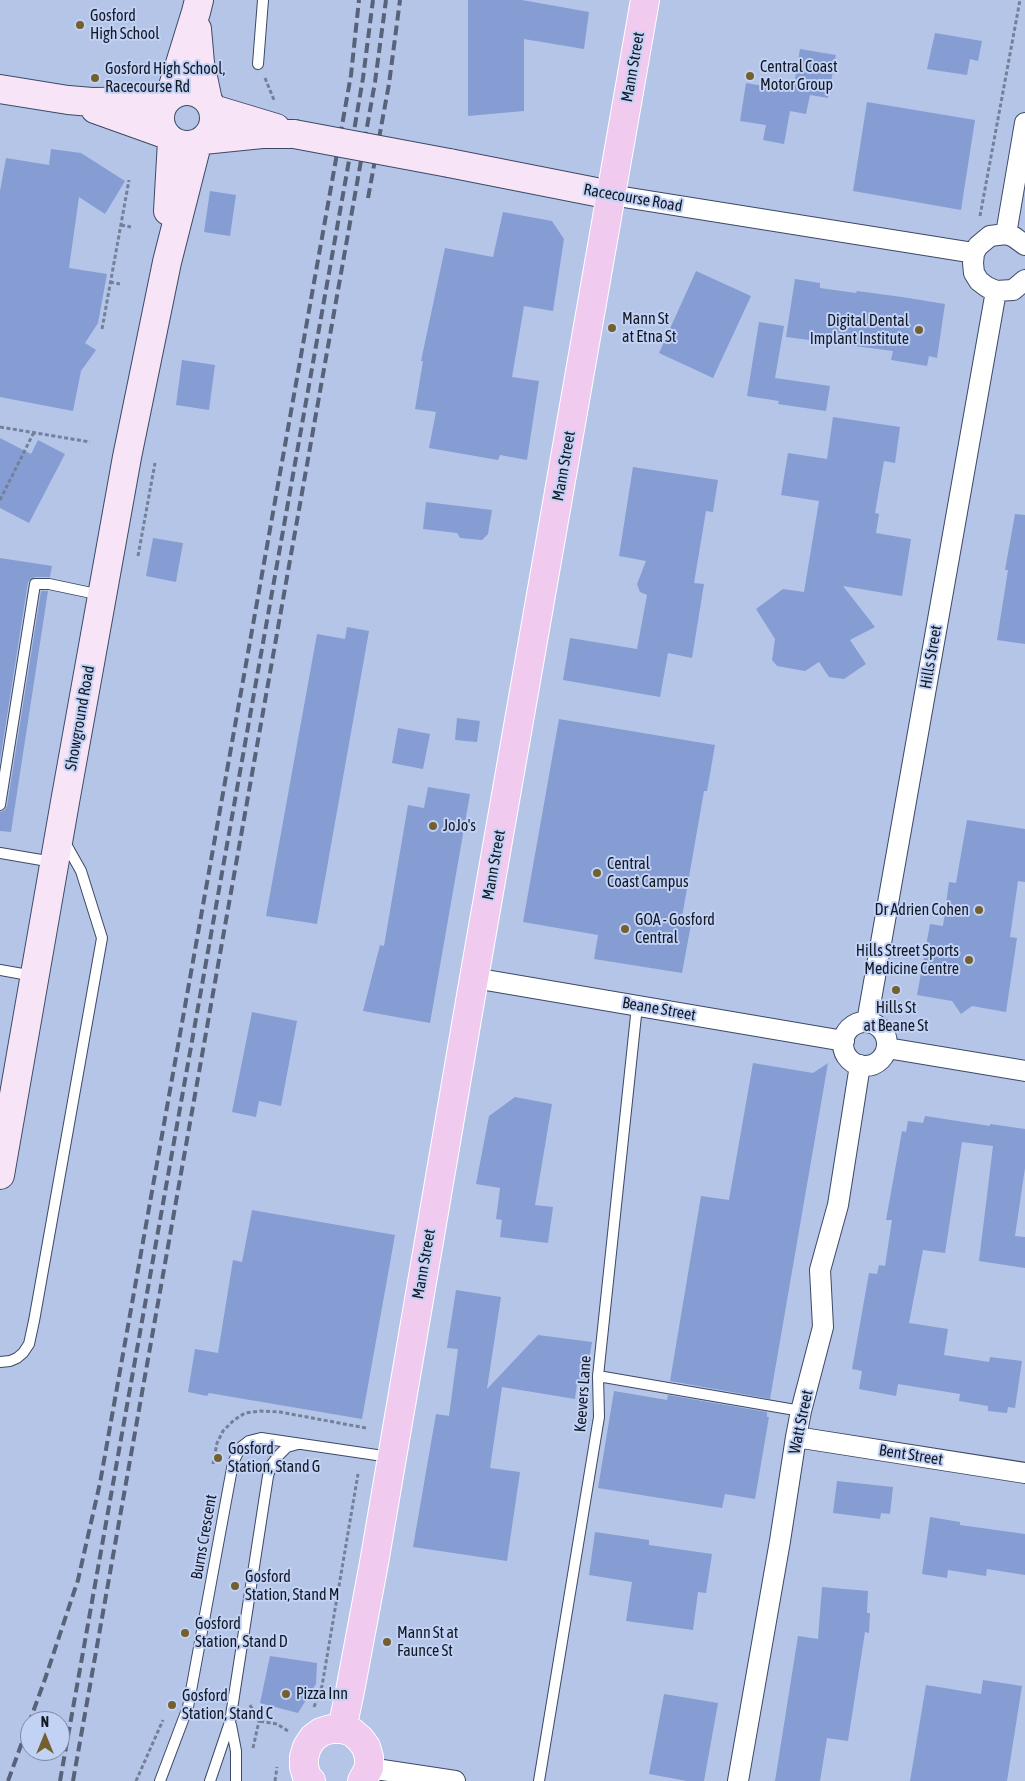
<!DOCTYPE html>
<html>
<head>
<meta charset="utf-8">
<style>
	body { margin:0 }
	#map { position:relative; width:1025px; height:1781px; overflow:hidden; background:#b5c5e8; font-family:"Asap Condensed",sans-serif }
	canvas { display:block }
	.north { position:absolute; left:20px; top:1711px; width:50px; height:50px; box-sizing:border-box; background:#c2d2f5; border:1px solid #7c88a2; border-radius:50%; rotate:0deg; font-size:14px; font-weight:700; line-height:20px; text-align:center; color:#131825 }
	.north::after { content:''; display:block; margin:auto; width:18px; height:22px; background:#745f2e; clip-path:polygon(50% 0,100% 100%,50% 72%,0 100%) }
</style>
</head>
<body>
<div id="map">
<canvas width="1025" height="1781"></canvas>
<div class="north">N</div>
</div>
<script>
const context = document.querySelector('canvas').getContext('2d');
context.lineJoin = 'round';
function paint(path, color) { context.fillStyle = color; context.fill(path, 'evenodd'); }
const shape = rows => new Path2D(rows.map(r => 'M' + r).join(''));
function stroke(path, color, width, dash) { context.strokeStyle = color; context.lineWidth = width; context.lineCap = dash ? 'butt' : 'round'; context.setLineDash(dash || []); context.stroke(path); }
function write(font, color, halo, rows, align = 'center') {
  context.font = font + ' "Asap Condensed",sans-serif'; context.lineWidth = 4; context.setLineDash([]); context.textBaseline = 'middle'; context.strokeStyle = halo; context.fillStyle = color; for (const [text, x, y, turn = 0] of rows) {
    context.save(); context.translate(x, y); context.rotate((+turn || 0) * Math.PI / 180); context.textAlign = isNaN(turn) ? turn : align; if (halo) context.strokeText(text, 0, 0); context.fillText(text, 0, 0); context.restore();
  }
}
paint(shape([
	[468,0,522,0,589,12,584,49,524,39,524,111,468,116],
	[935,33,982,41,978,61,970,59,967,75,927,69],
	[800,49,836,55,828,98,810,95,806,114,790,111,784,144,763,140,766,125,740,121,746,83,793,91],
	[867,102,975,120,961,210,853,191],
	[51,149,81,153,125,181,105,214,79,197,69,268,107,274,98,323,85,343,96,350,81,371,73,411,0,397,0,191,6,158,49,165],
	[210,191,236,195,230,236,204,232],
	[503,212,552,221,564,239,553,311,524,306,512,377,539,381,527,460,500,455,498,460,429,448,436,412,415,409,423,361,421,361,445,248,493,257],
	[696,271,751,296,713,378,659,353],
	[795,279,820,283,820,288,856,293,857,291,902,297,945,304,937,358,929,356,927,366,891,360,893,351,786,337],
	[759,322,784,326,775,378,830,386,826,411,778,404,779,401,747,396],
	[182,360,215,365,209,410,176,405],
	[833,417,900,427,895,463,884,461,875,513,879,514,876,533,911,539,902,596,843,586,875,627,850,640,866,664,844,679,829,677,819,662,805,671,777,666,772,660,775,639,756,609,783,589,804,592,819,501,781,495,788,453,827,459],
	[0,438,31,454,38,440,65,454,29,523,0,508],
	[633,467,718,480,713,512,706,511,694,583,704,584,692,658,668,653,660,697,563,680,570,638,637,649,647,595,640,592,637,584,646,561,619,556],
	[426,502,492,510,488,534,482,540,460,538,457,533,423,529],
	[1015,514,1025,515,1025,644,997,640,1008,570,1005,570],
	[153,538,183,543,176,582,146,576],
	[0,558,52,566,50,577,35,577,30,580,28,582,0,761],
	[41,591,48,591,11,832,0,831,0,812,5,810,7,806],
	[347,627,369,631,317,924,266,916,317,634,345,639],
	[457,718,480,721,477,742,455,740],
	[559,719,715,745,707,791,704,791,682,917,692,919,682,973,594,959,598,935,523,922],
	[398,728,430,734,423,769,392,763],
	[428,787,470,794,430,1023,363,1011,380,945,384,946,408,805,424,808],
	[967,820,1025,829,1025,882,1018,881,1010,937,1017,938,1006,1012,972,1006,961,1014,952,1001,917,995,930,924,943,926,949,882,956,883],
	[252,1012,297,1021,281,1106,259,1101,256,1117,232,1112],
	[753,1063,813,1073,828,1063,770,1399,670,1381,701,1196,729,1200],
	[515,1097,552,1104,535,1205,553,1207,548,1243,500,1237,502,1220,496,1219,500,1188,476,1184,489,1116],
	[925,1116,990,1126,990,1124,1025,1129,1025,1168,1015,1236,1025,1237,1025,1268,979,1261,993,1146,962,1142,945,1253,923,1250,909,1323,948,1329,944,1355,989,1362,990,1357,1022,1361,1015,1408,1008,1407,1007,1413,988,1411,988,1406,959,1401,960,1394,898,1384,896,1396,859,1389,862,1371,852,1369,869,1273,877,1274,879,1265,885,1266,892,1220,886,1220,902,1131,906,1132,908,1121,923,1123],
	[252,1210,395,1235,362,1419,209,1393,207,1396,188,1392,195,1349,218,1353,233,1260,242,1262],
	[456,1290,501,1297,487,1389,538,1335,592,1342,585,1386,577,1384,575,1399,502,1387,490,1468,520,1472,507,1561,413,1547,436,1414,449,1416,458,1349,447,1348],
	[614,1391,667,1400,668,1395,767,1412,767,1417,769,1417,755,1499,725,1494,722,1508,598,1488],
	[837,1481,893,1487,890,1514,881,1513,880,1519,833,1513],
	[930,1517,960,1522,960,1525,1025,1534,1025,1575,987,1569,986,1576,948,1570,947,1578,922,1574],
	[595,1532,649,1540,649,1545,712,1554,706,1593,698,1592,693,1630,626,1621,632,1582,589,1575],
	[822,1587,868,1591,867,1613,870,1613,869,1633,865,1632,848,1741,827,1738,820,1781,775,1781,798,1636,818,1639],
	[270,1656,317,1663,316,1684,298,1713,260,1703],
	[983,1680,1022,1686,1007,1781,910,1781,926,1685,981,1694],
	[664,1694,718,1703,704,1781,687,1781,649,1774]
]), '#869dd3');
const lane = shape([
	[258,64,263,0],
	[0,805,35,584,49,584,101,595],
	[0,853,53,862],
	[0,970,34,976],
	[0,1362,10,1361,17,1358,23,1353,29,1344,34,1321,102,938,81,871,63,839],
	[598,1376,801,1411],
	[231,1725,236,1751,236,1781],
	[160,1781,188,1707,233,1463,240,1448,249,1441,261,1438,390,1457],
	[210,1781,230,1722,268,1476,272,1464,279,1455,287,1447,298,1444],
	[539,1781,599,1417,598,1376,637,1006]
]);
const street = shape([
	[611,195,974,253],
	[1006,234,1025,123],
	[1025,245,1014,237,1006,234,990,236,978,246,974,253,973,263,974,273,979,281,987,287,996,291,1013,290,1025,280],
	[474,978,844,1041],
	[867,1022,996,291],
	'843 1044a22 22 0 1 1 44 0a22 22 0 1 1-44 0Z',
	[887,1048,1025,1071],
	[796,1437,1025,1473],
	[369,1768,455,1781],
	[738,1781,780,1541,796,1437,801,1411,823,1327,820,1270,838,1205,860,1065]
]);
const secondary = shape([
	[197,29,200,63,208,101],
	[0,89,68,100,92,102,166,101],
	'160 118a27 27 0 1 1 54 0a27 27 0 1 1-54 0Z',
	[170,96,196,12,199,0],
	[95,109,165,134],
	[213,109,276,128],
	[203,140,262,134,294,134],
	[449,163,611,195],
	[168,211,172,141],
	[0,1175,65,802,127,457,167,262,197,144]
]);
const primary = shape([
	[342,1729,350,1691,374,1563,474,978,645,0],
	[311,1781,307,1777,304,1767,304,1757,307,1747,313,1738,321,1732,331,1729,342,1729,352,1732,360,1739,366,1747,369,1757,369,1768,362,1781]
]);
stroke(lane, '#3d4966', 12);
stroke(street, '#3d4966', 22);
stroke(secondary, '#3d4966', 30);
stroke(primary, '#fff', 30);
stroke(shape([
	[265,78,274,100],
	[980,216,1020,0],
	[121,225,131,227],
	[110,282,120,284],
	[102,329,129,180],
	[0,427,90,442],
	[0,500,34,432],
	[138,556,155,463],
	[213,1464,217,1443,223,1431,234,1420,245,1413,260,1411,280,1412,366,1428],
	[250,1705,259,1721,277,1724,288,1731],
	[314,1707,322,1686,358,1474],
	[253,1748,259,1721],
	[136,1781,163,1720],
	[275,1781,277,1767]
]), '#74809a', 3, [4, 2.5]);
stroke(lane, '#fff', 10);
stroke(street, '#fff', 20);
stroke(secondary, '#f8e4f7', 28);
stroke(primary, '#f0caef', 28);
stroke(shape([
	[368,198,389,84,400,0],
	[8,1781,45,1679,78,1580,100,1483,351,75,359,0],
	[60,1781,347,172,363,78,373,0],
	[73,1781,375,82,386,0]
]), '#586278', 4, [10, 5]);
const secondaryBridge = shape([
	[294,134,449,163]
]);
stroke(secondaryBridge, '#3d4966', 30, []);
stroke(secondaryBridge, '#f8e4f7', 28);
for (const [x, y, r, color] of [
	[80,25,5,"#745f2e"],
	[750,76,5,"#745f2e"],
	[95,78,5,"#745f2e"],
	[612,328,5,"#745f2e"],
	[919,330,5,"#745f2e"],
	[433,826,5,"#745f2e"],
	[597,873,5,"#745f2e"],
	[979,910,5,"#745f2e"],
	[625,929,5,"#745f2e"],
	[969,960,5,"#745f2e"],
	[896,990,5,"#745f2e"],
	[218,1458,5,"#745f2e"],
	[235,1586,5,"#745f2e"],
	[185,1633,5,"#745f2e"],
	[387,1642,5,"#745f2e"],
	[286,1694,5,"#745f2e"],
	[172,1705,5,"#745f2e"]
]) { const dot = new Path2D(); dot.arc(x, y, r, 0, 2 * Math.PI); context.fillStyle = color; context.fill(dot); stroke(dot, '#c2d2f5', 2); }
write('16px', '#131825', '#c2d2f5', [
	["Gosford",90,16],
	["High School",90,34],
	["Central Coast",760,67],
	["Motor Group",760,85],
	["Gosford High School,",105,69],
	["Racecourse Rd",105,87],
	["Mann St",622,319],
	["at Etna St",622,337],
	["Digital Dental",909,321,"right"],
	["Implant Institute",909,339,"right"],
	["JoJo's",443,826],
	["Central",607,864],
	["Coast Campus",607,882],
	["Dr Adrien Cohen",969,910,"right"],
	["GOA - Gosford",635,920],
	["Central",635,938],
	["Hills Street Sports",959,951,"right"],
	["Medicine Centre",959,969,"right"],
	["Hills St",896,1008,"center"],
	["at Beane St",896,1026,"center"],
	["Gosford",228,1449],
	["Station, Stand G",228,1467],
	["Gosford",245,1577],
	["Station, Stand M",245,1595],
	["Gosford",195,1624],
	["Station, Stand D",195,1642],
	["Mann St at",397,1633],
	["Faunce St",397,1651],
	["Pizza Inn",296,1694],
	["Gosford",182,1696],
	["Station, Stand C",182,1714]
], 'left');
write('16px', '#131825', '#c2d2f5', [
	["Mann Street",633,67,-80],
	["Racecourse Road",633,198,10],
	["Mann Street",564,466,-80],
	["Hills Street",931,657,-80],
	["Showground Road",80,718,-80],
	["Mann Street",494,865,-80],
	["Beane Street",659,1009,10],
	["Mann Street",424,1264,-80],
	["Keevers Lane",583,1394,-86],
	["Watt Street",801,1422,-78],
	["Bent Street",911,1455,9],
	["Burns Crescent",204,1537,-80]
]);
</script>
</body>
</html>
